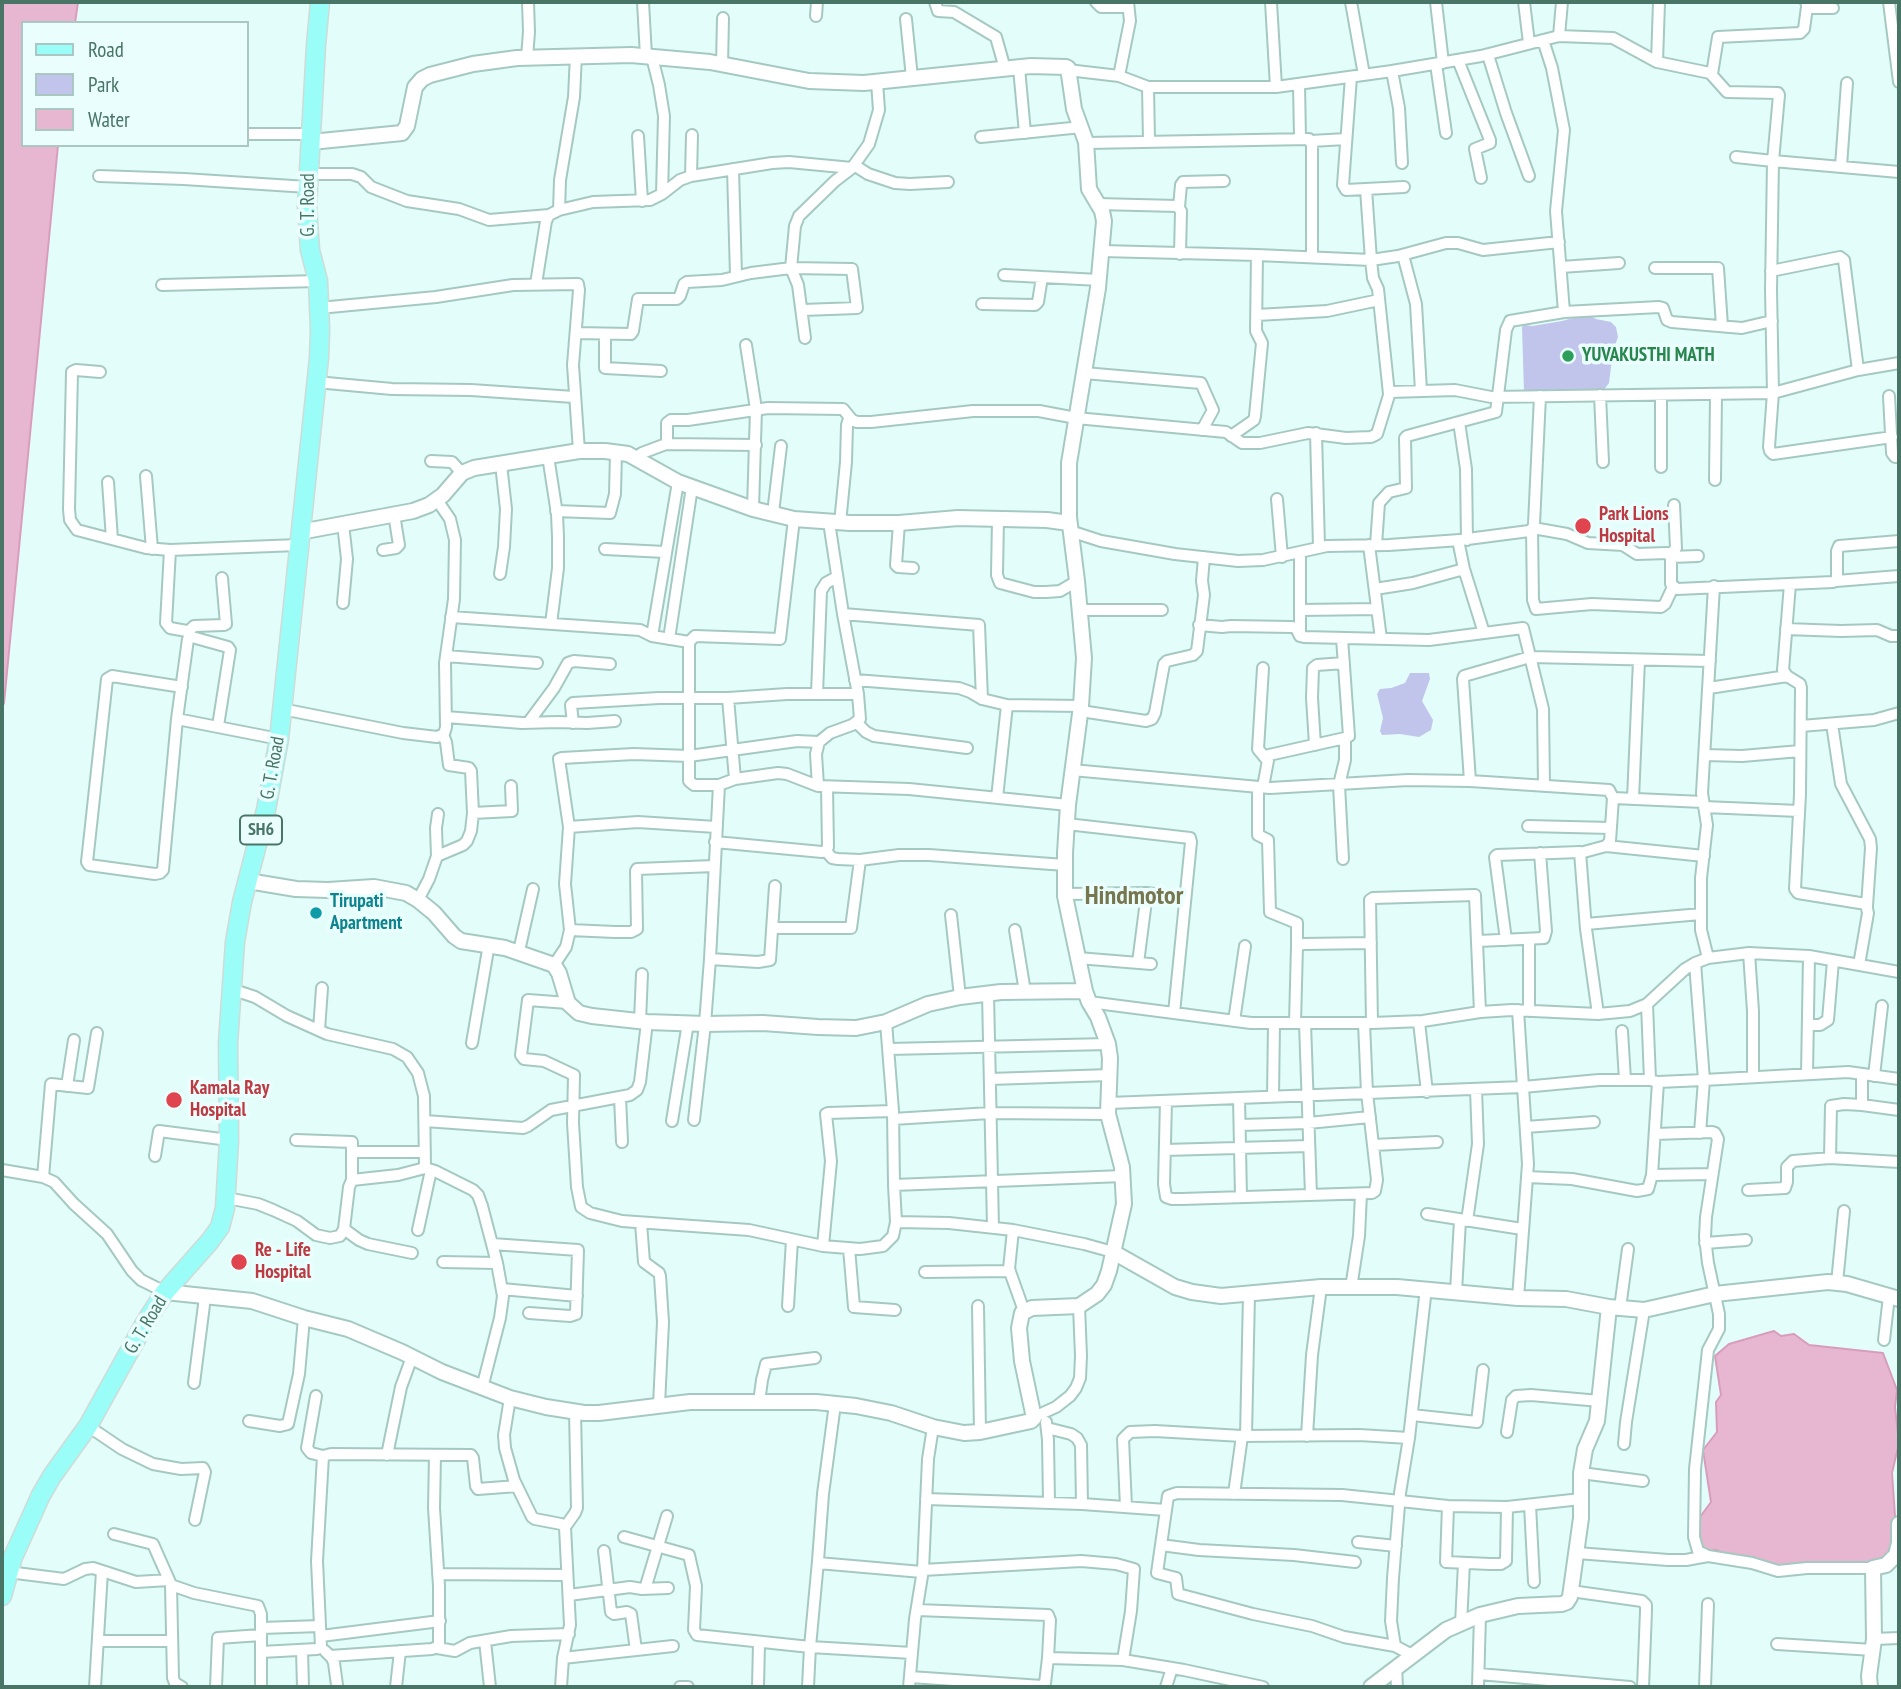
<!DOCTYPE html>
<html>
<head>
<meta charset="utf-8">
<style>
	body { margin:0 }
	#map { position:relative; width:1901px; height:1689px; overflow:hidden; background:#e3fdfb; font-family:"PT Sans Narrow",sans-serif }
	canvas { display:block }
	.frame { position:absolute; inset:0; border:4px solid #497567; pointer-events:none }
	.legend { position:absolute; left:21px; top:21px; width:228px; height:126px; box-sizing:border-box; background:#eafffd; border:2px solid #aac8c1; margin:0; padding:9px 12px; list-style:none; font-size:21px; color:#497567 }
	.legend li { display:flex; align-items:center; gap:14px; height:35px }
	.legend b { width:35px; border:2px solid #aac8c1 }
</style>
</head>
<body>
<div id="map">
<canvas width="1901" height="1689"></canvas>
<div class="frame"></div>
<ul class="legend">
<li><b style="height:9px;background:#9afdf8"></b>Road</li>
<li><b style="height:19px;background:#c2c5eb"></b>Park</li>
<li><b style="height:19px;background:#e7b7d1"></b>Water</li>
</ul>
</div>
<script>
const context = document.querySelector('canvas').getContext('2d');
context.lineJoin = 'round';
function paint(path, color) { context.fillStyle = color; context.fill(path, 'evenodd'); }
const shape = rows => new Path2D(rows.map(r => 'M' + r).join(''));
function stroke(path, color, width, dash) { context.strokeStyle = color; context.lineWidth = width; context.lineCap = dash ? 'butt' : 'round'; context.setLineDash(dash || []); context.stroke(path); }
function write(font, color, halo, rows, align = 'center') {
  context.font = font + ' "PT Sans Narrow",sans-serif'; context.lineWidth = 7; context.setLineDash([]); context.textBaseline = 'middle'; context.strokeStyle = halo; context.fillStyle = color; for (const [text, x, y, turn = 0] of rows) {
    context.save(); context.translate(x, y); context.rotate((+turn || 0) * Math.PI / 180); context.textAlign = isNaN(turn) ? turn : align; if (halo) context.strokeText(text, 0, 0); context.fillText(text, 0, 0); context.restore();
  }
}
paint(shape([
	[1587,314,1596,319,1611,322,1616,327,1618,337,1613,351,1609,383,1603,391,1524,392,1522,327,1524,325,1532,326,1562,321],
	[1410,673,1429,673,1430,679,1422,701,1433,720,1431,730,1419,737,1400,734,1382,735,1380,731,1383,718,1377,694,1380,689,1391,688,1405,683]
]), '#c2c5eb');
const water = shape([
	[2,2,78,2,75,23,23,23,23,145,58,145,4,703,2,708,2,2],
	[1774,1331,1781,1336,1794,1334,1809,1345,1883,1353,1897,1390,1895,1407,1899,1443,1892,1473,1897,1545,1877,1564,1778,1567,1730,1556,1716,1550,1703,1552,1695,1524,1711,1502,1703,1450,1717,1432,1716,1402,1721,1395,1715,1356,1729,1344,1774,1331]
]);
paint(water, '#e7b7d1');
stroke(water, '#d99dbc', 2);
const minor = shape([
	[643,2,646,56],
	[935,2,938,11,954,12,996,37,1005,69],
	[1096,2,1101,7,1128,7],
	[1271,2,1276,87],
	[1351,2,1364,75],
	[1436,2,1443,63],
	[1524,2,1529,43],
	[1806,2,1808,8,1833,8],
	[1889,2,1899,82],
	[816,16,817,2],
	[906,19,912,78],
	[1559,36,1562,2],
	[1543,40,1552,68,1564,130,1556,211,1564,312],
	[1488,55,1506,113,1529,176],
	[527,57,529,32,528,2],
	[652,57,659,85,664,116,662,194],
	[1458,60,1490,140,1490,143,1475,149,1481,178],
	[1657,62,1659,2],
	[1436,64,1446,133],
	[722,65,723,18],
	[1019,68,1025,133],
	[1068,70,1119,76,1148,87,1276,87,1392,71,1481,56,1559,36,1613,38,1657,62,1710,73,1727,92,1778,93,1779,95,1773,161,1899,172],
	[1392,71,1399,108,1402,163],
	[1712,74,1718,37,1800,33,1804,29,1807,7],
	[1119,76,1130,21,1128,2],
	[1351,77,1343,185,1346,190,1404,187],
	[1299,84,1300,138],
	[1148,87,1149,141],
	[247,134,312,134],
	[638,136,642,201],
	[981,137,1082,127],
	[1311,141,1346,139],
	[1087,143,1309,139,1312,145,1312,257],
	[1736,157,1773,161,1771,290,1773,393,1858,370,1899,363],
	[854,165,868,174,895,183,910,184,948,182],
	[1841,166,1847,83],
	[733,169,736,276],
	[308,174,352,174,361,177,371,187,407,201,459,209,489,220,549,215],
	[99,176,184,179,308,187],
	[691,176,692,135],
	[1366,189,1371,260,1373,278,1378,289,1389,394],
	[1098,204,1177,206,1181,211,1180,254],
	[1179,207,1181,185,1183,182,1224,181],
	[559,210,560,180,574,97,576,55],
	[1102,251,1257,255,1371,260,1398,256,1446,243,1458,243,1483,250,1559,242],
	[1403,255,1416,304,1421,391],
	[1561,267,1619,263],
	[1655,268,1718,268,1722,326],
	[1771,271,1840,257,1844,260,1858,370],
	[1004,275,1099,280],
	[536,284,546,221,549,215,559,210,593,202,650,200,662,194,680,180,691,176,772,163,789,162,852,168],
	[162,285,318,281],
	[982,304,1035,305,1038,302,1042,277],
	[319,308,436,297,513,285,578,284,579,290,573,365,579,451],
	[803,310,857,308,852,269,791,268,798,285,805,338],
	[1257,315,1327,311,1379,300],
	[576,333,631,334,633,331,638,299,677,299,680,296,684,284,687,282,722,280,751,273,791,268,795,226,799,216,835,181,852,168,869,144,879,110,877,82],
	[605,334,605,368,661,371],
	[746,345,756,409,753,509],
	[100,372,76,370,72,372,69,509,70,520,77,530,146,548,170,550,298,545],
	[1084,373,1201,383,1213,410,1202,430],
	[316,382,392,389,471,390,574,397],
	[1600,395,1603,462],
	[1889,396,1892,453,1895,457,1899,457],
	[1459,422,1466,469,1467,540],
	[1316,433,1319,547],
	[1231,436,1254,420,1255,416,1262,343,1256,331,1257,255],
	[666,444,756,445],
	[548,456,557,514,558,537,558,568,551,624],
	[635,458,642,453,666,444,667,441,667,423,671,420,688,420,768,408,843,409,852,420,857,422,871,422,973,411,1039,411,1076,418,1226,432,1242,443,1260,443,1308,433,1346,438,1371,437,1377,434,1390,392,1455,390,1491,397,1773,393,1769,447,1770,451,1773,454,1892,437],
	[431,461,452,462,462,473],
	[1661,467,1661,395],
	[146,476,152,549],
	[1715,480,1716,395],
	[108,482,112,539],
	[1277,499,1282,557],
	[556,511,610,513,615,494,616,452],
	[773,513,781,446],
	[998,519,997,575,1000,583,1034,592,1046,592,1060,591,1077,581],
	[840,523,846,462,847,425,849,418],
	[899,523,896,565,898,567,913,568],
	[343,524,347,559,343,603],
	[1533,528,1567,534,1588,543,1623,545,1637,554,1667,553,1671,557,1671,584,1677,589,1833,582,1837,580,1837,551,1839,546,1899,541],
	[1532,529,1533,600,1536,609,1592,604,1661,607,1665,604,1673,587],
	[1070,531,1101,541,1175,554,1238,561,1263,560,1327,546,1389,545,1460,540,1529,531,1533,528,1534,524,1540,396],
	[1458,540,1464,569,1484,633],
	[1369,545,1381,639],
	[1376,545,1379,503,1389,492,1406,488,1405,438,1407,436,1496,412,1506,330,1510,321,1564,312,1659,307,1663,308,1667,320,1672,322,1742,328,1772,321],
	[605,549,665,552],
	[170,550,166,623,170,628,187,631,190,638],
	[383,550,396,548,399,545,394,514],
	[1670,555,1676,548,1674,505],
	[1671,557,1698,556],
	[500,574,504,547,506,509,501,464],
	[1836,581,1899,576],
	[1790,584,1783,670,1787,676,1800,684,1801,688,1800,794,1795,889,1798,893,1866,904,1868,913,1859,965],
	[1375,589,1413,583,1464,569],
	[1080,610,1162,610],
	[1300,610,1377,609],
	[843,614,979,625,982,699],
	[451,617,640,630,652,636,689,642,689,781,694,785,719,785],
	[1199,625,1222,627,1231,626,1292,627,1296,628,1300,636,1304,637,1429,640,1523,628,1543,709,1544,786],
	[1786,629,1841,631,1877,630,1891,636,1899,636],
	[188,632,194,626,224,625,226,624,222,578],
	[1300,634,1300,552],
	[652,636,678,482],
	[669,639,692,487],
	[689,642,695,636,780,639,794,519],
	[446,656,537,663],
	[1263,668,1258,749,1267,760],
	[855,680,959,688,970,692,982,699,1007,705,1081,706],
	[182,687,112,676,107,679,87,862,89,865,155,874,160,873,163,870,177,719,279,739],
	[1709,688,1787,676],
	[817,694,821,591,826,583,837,577],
	[728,698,735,779],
	[282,709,403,733,437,737,444,734,446,727,445,663,454,599,455,540,450,519,437,500],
	[1081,711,1146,721,1152,719,1155,713,1164,664,1167,661,1193,655,1197,651,1204,595,1202,581,1204,557],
	[446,717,522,723,558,722,587,723,615,721],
	[177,719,188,639,192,637,228,647,230,650,218,726],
	[528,723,554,688,568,663,574,661,610,664],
	[573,723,571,705,573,703,659,698,728,698,787,694,858,694],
	[857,723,866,732,874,736,967,748],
	[1832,724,1841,784,1870,839,1871,848,1867,906],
	[1801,726,1874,720,1899,713],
	[1315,745,1312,698,1313,668,1317,665,1344,663],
	[1705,755,1742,756,1800,751],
	[1072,770,1270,788,1408,780,1470,781,1463,679,1464,676,1530,657,1710,661],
	[1470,781,1609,790,1613,798,1610,841,1606,846,1580,853],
	[818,786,909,789,1068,805],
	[1258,787,1258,835,1268,840,1270,912,1297,923,1297,946],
	[1263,787,1269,755,1345,738,1349,736,1342,638],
	[997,798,1007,705],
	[1613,798,1703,802],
	[1633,799,1639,660],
	[1704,807,1799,811],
	[473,813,512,811,511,786],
	[1067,824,1190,838,1191,842,1174,1013],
	[1528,826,1611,828],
	[716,827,638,822,569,827,559,759,562,758,634,754,689,756,797,741,819,742],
	[715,842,822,852,826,851,828,847,827,787],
	[1606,846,1704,856],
	[826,851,832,858,838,859,860,860,899,855,929,855,1065,865],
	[437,856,436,828,438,814],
	[1343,859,1339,785,1345,760,1345,738],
	[1065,894,1147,893,1184,898],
	[418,900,429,879,437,856,463,845,467,841,471,831,473,813,471,771,469,768,449,765,446,742,443,735],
	[951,915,960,997],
	[1586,924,1701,914],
	[773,928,851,928,860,860],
	[570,930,615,932,631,932,637,929,636,871,637,869,714,866],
	[1015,930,1025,992],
	[1506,940,1495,857,1497,855,1580,852,1586,929,1598,1014],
	[1529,940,1529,1011],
	[1478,941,1544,938,1546,931,1540,853],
	[519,951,533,889],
	[1749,953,1753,1011,1753,1076],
	[1078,958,1151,964],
	[1708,958,1701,930,1701,878,1707,825,1702,793,1714,586],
	[710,959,758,962,770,960,775,886],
	[1138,963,1147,893],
	[1695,963,1704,1080,1700,1133],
	[554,965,566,947,570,930,565,884,569,827],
	[231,989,255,997,287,1016,327,1034,393,1049,407,1057,418,1073,424,1096,425,1168],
	[988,994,993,1228],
	[1089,1002,1251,1023,1372,1023,1423,1021,1480,1012,1512,1010,1598,1014,1630,1011,1647,1004,1685,969,1695,963,1708,958,1749,953,1809,956,1899,972],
	[568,1003,528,1000,521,1055,524,1059,544,1061,574,1075,573,1123,577,1187,581,1207,590,1213,622,1221,749,1230,823,1246,860,1249,883,1246,893,1236,896,1222,894,1185,1123,1176],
	[1647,1004,1650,1080],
	[640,1021,642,974],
	[1234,1021,1245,946],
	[886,1022,893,1111,894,1185],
	[1419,1022,1427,1092],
	[1295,1023,1297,946,1303,944,1371,943],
	[1305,1023,1311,1195],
	[1372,1023,1370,900,1373,898,1475,895,1480,1012],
	[1808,1025,1820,1025,1828,1020,1833,961],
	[319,1030,322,988],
	[1622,1031,1625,1080],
	[472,1043,489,944],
	[889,1049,1108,1044],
	[1807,1074,1809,956],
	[1874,1076,1882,1006],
	[990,1079,1110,1075],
	[67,1086,74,1040],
	[620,1097,622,1142],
	[1273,1097,1274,1023],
	[1239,1098,1241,1197],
	[1166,1101,1164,1184,1166,1197,1172,1199,1182,1199,1372,1193,1375,1191,1377,1180,1367,1093,1364,1023],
	[1109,1103,1523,1087,1599,1080,1650,1080,1658,1082,1704,1080,1848,1072,1899,1079],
	[1862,1105,1862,1074],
	[893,1119,990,1113,1108,1114],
	[694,1120,705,1024,710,959,719,785,735,779,778,773,787,774,818,786,816,754,819,742,830,733,852,725,860,719,858,694,843,614,829,522],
	[425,1121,523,1128,528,1126,551,1110,630,1095,637,1090,640,1082,647,1022],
	[672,1121,688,1023],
	[1240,1125,1308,1123,1370,1117],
	[1526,1127,1594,1122],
	[1655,1134,1712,1132,1715,1133,1718,1139,1706,1217,1705,1237,1708,1263,1719,1314,1719,1329,1708,1350,1695,1469,1694,1537,1698,1551,1708,1556,1752,1563,1778,1571,1807,1568,1873,1568],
	[296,1140,352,1142,352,1180],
	[1373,1145,1437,1142],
	[1165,1150,1309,1146],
	[353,1152,425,1152],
	[155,1156,159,1131,229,1140],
	[1830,1158,1831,1106,1844,1104,1862,1105,1899,1110],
	[2,1170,43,1177,54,1182,74,1204,107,1234,132,1271,141,1280,165,1292],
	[1652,1175,1712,1174],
	[43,1177,51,1084,88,1088,97,1033],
	[1527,1177,1572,1179,1637,1191,1648,1189,1652,1175,1658,1082],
	[1748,1190,1785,1188,1787,1182,1787,1167,1793,1161,1830,1158,1899,1162],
	[227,1198,258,1204,273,1210,297,1221,316,1235,330,1238,340,1236,344,1229,349,1187,352,1180,398,1175,425,1168,435,1171,473,1190,478,1195,482,1206,497,1263,503,1296,500,1318,482,1388],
	[1427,1214,1522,1229],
	[1467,1221,1478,1144,1476,1089],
	[896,1222,949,1223,1013,1230,1084,1244,1113,1252],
	[641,1223,644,1262,659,1273,660,1276,663,1322,659,1405],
	[344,1229,359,1240,368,1244,412,1253],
	[418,1230,431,1170],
	[1013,1230,1009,1269,1024,1311],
	[1705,1243,1746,1240],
	[492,1244,578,1250,576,1314,570,1316,529,1313],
	[823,1246,831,1161,826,1114,828,1113,893,1111],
	[849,1248,854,1307,895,1310],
	[443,1262,497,1263],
	[925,1272,1010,1271],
	[1837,1283,1844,1211],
	[1351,1288,1359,1236,1361,1194],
	[502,1289,577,1296],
	[1456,1292,1460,1220],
	[1518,1298,1528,1164,1518,1010],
	[788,1306,792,1240],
	[978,1306,980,1432],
	[1620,1308,1628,1249],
	[1884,1340,1889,1296],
	[194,1383,205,1297],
	[316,1396,307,1448,311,1453,323,1456],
	[510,1398,504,1435,505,1448,514,1480,532,1517,535,1519,561,1524,565,1527,570,1625,563,1658,561,1687],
	[759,1402,762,1380,766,1364,815,1358],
	[1412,1415,1477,1422,1483,1370],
	[1034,1417,1056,1407,1070,1396,1076,1388,1080,1378,1081,1356,1079,1306],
	[249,1421,280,1426,288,1424,299,1374,304,1318],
	[1046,1422,1048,1440,1049,1502],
	[88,1426,122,1449,153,1464,181,1469,203,1468,205,1472,195,1520],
	[1047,1428,1071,1434,1077,1438,1081,1445,1082,1504],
	[1507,1432,1512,1400,1516,1396,1531,1395,1600,1401],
	[1246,1436,1249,1294],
	[1307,1436,1312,1355,1321,1287],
	[1624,1444,1626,1422,1644,1310],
	[387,1455,401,1387,412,1357],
	[1581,1473,1643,1481],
	[1234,1494,1242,1436,1359,1435,1409,1438],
	[926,1499,1082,1504,1166,1510],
	[1530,1505,1534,1582],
	[1448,1506,1446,1562,1490,1564,1501,1564,1506,1561,1507,1507],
	[1126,1507,1123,1439,1130,1432,1155,1431,1242,1436],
	[565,1527,575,1513,577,1508,575,1411],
	[114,1534,153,1544,169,1580],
	[624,1537,689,1555,696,1586,694,1630,697,1635,810,1647,912,1653],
	[1358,1542,1396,1546],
	[1161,1545,1199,1550,1294,1555,1355,1562],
	[604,1551,611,1612,614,1614,627,1612,631,1614,636,1650],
	[1577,1553,1668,1560,1686,1560,1708,1556],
	[818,1563,922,1572],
	[923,1570,1081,1561,1116,1564,1134,1569,1131,1611,1123,1660],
	[8,1572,64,1579,85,1569,93,1568,136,1582,169,1580,171,1585,173,1678,175,1683,182,1687],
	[438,1574,567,1575],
	[171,1585,194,1593,258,1606,261,1614,261,1687],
	[645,1589,667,1516],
	[1571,1591,1642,1601,1646,1605,1646,1611,1643,1687],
	[569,1595,630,1587,642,1589,668,1588],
	[917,1610,1048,1615,1050,1620,1048,1658],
	[1461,1624,1464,1563],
	[261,1628,320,1626],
	[321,1636,440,1621],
	[1874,1639,1899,1638],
	[98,1641,172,1641],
	[485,1641,490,1687],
	[1777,1644,1873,1650],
	[1395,1646,1391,1621,1393,1578,1400,1493,1409,1438,1426,1288],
	[437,1648,455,1651,470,1643,511,1636,569,1634],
	[302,1650,303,1687],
	[325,1651,332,1658,334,1663,337,1685],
	[261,1652,317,1649,321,1647,317,1561,323,1456,331,1454,471,1455,473,1458,476,1486,478,1489,517,1486],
	[1412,1655,1395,1646,1344,1637,1312,1626,1253,1614,1178,1594,1176,1578,1157,1573,1168,1496,1177,1493,1342,1495,1448,1506,1507,1507,1581,1499],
	[330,1656,432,1649,439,1646,439,1586,434,1508,435,1455],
	[563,1658,673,1646],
	[1396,1667,1397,1687],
	[1479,1674,1630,1687],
	[910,1677,1042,1686,1045,1683,1048,1658,1123,1660,1184,1670,1263,1687],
	[95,1687,102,1571],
	[216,1687,218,1638,261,1635],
	[396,1687,400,1651],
	[680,1687,688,1687],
	[758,1687,759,1643],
	[808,1687,810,1647,818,1561,823,1494,835,1404],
	[909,1687,915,1619,923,1570,928,1459,933,1427],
	[1166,1687,1172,1668],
	[1478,1687,1480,1615],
	[1705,1687,1708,1604]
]);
const tertiary = shape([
	[300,532,413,511,429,505,443,495,462,473,474,468,579,451,605,451,628,454,678,482,753,509,794,519,850,523,899,523,958,518,1047,520,1069,523],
	[248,881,296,889,328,890,374,887,406,893,418,900,434,913,454,936,461,941,505,948,554,965,559,973,568,1003,579,1013,592,1016,647,1022,705,1024,763,1023,818,1027,856,1028,886,1022,928,1004,960,997,1001,992,1085,991],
	[1113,1252,1175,1287,1192,1292,1221,1296,1321,1287,1397,1287,1518,1298,1566,1299,1609,1307,1644,1310,1715,1294,1828,1282,1847,1284,1899,1299],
	[165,1292,252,1301,304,1318,348,1329,402,1352,442,1372,510,1398,546,1407,584,1413,599,1413,690,1402,816,1402,856,1406,891,1413,933,1427,964,1433,980,1432,1031,1421,1034,1418,1022,1361,1019,1328,1022,1313,1032,1308,1079,1306,1097,1294,1104,1285,1109,1271,1124,1204,1122,1167,1108,1114,1110,1058,1108,1044,1098,1017,1089,1002,1085,991,1065,896,1065,853,1068,805,1081,706,1084,658,1077,581,1069,517,1069,463,1098,288,1104,221,1102,211,1089,189,1086,142,1074,109,1068,68,1066,67,1031,66,864,83,809,81,710,62,631,55,517,58,473,64,430,75,422,79,415,87,407,126,402,133,311,142],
	[1371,1687,1446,1630,1480,1615,1518,1606,1562,1604,1567,1602,1570,1597,1581,1518,1581,1473,1585,1449,1597,1421,1609,1307],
	[1870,1687,1869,1676,1874,1639,1873,1568,1886,1565,1896,1555,1899,1543,1899,1524]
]);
const primary = shape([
	[2,1596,13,1557,41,1495,52,1476,88,1426,145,1323,165,1292,210,1241,220,1227,225,1208,229,1140,228,1043,235,942,242,902,266,810,279,739,319,358,320,330,318,281,310,250,307,206,316,45,320,2]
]);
stroke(minor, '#a5c9c1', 14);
stroke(tertiary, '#a5c9c1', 18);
stroke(primary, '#d0dbd7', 21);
stroke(minor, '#fff', 10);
stroke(tertiary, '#fff', 14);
stroke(primary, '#9afdf8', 18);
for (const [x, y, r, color] of [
	[1568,356,7,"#2e9e5b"],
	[1583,526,9,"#e0444e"],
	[316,913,7,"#0f9aa8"],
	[174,1100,9,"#e0444e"],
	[239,1262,9,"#e0444e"]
]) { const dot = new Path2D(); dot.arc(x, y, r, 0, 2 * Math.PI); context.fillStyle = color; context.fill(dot); stroke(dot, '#eafffd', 2.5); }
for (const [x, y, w] of [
	[261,830,42]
]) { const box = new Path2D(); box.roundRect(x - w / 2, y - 14.5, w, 29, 5); context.fillStyle = '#eafffd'; context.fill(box); stroke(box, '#497567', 2); }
write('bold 18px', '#497567', null, [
	["SH6",261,830]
]);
write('19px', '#497567', '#eafffd', [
	["G. T. Road",309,205,-90],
	["G. T. Road",273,768,-80],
	["G. T. Road",146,1325,-59]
]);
write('bold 19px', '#27864d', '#eafffd', [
	["YUVAKUSTHI MATH",1582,356]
], 'left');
write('bold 19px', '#be3a42', '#eafffd', [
	["Park Lions",1599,515],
	["Hospital",1599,537],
	["Kamala Ray",190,1089],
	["Hospital",190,1111],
	["Re - Life",255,1251],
	["Hospital",255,1273]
], 'left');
write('bold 19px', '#0d838f', '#eafffd', [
	["Tirupati",330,902],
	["Apartment",330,924]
], 'left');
write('bold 26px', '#77764f', '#eafffd', [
	["Hindmotor",1134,897]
]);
</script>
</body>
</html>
